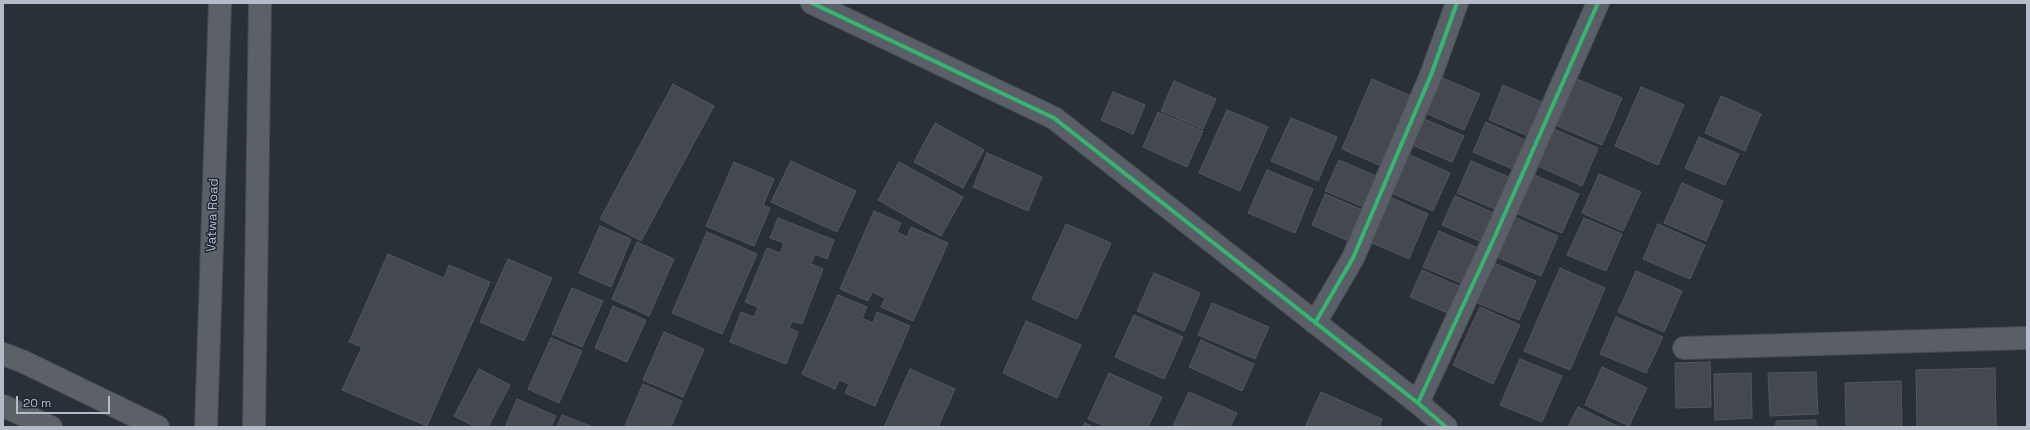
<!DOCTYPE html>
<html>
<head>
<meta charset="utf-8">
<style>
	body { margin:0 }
	#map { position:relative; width:2030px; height:430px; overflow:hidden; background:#2a3038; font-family:"Space Grotesk",sans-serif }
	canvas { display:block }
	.frame { position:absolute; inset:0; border:4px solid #b4bcc9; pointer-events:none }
	.scale { position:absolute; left:16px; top:396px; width:94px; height:18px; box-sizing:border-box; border:2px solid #b4bcc9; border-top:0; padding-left:5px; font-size:12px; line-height:14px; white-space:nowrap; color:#b4bcc9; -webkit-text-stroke:3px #1d2633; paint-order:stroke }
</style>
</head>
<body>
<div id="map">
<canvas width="2030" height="430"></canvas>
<div class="frame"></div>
<div class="scale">20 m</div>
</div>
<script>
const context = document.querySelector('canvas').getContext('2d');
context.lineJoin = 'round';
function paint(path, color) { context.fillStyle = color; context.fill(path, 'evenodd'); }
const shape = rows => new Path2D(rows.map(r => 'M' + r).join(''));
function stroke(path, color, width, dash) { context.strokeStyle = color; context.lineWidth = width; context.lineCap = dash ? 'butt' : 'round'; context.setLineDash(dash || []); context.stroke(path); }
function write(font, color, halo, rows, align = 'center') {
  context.font = font + ' "Space Grotesk",sans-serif'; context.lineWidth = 3; context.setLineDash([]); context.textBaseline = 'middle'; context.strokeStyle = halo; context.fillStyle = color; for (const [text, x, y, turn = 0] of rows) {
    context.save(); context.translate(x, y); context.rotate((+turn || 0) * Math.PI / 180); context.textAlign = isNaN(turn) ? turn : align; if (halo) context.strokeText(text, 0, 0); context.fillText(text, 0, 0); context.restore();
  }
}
const building = shape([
	[1438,76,1480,94,1464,130,1423,112,1438,76],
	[1372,79,1416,98,1386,168,1342,149,1372,79],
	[1577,79,1622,98,1602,145,1557,126,1577,79],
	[1174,81,1216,99,1203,129,1161,111,1174,81],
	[673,84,714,106,641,241,600,219,673,84],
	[1503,85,1546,104,1531,137,1489,120,1503,85],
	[1641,87,1684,105,1658,165,1615,146,1641,87],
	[1113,92,1145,105,1133,134,1101,120,1113,92],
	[1721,96,1761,114,1745,151,1705,133,1721,96],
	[1227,110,1268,127,1240,191,1199,173,1227,110],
	[1158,112,1203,131,1187,167,1143,147,1158,112],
	[1291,118,1337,137,1318,181,1271,161,1291,118],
	[1422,118,1464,136,1452,162,1410,144,1422,118],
	[1486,122,1528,141,1515,170,1473,152,1486,122],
	[935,123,984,150,963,188,914,162,935,123],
	[1554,129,1598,148,1582,186,1538,166,1554,129],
	[1699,137,1739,154,1725,185,1685,168,1699,137],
	[987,153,1042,177,1028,211,973,187,987,153],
	[1408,154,1450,173,1433,211,1391,193,1408,154],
	[1339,160,1379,177,1366,208,1325,191,1339,160],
	[791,161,856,191,837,232,771,202,791,161],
	[1471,161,1511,178,1497,210,1457,193,1471,161],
	[734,162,774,179,763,205,770,208,754,246,706,226,734,162],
	[899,162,963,197,941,236,878,200,899,162],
	[1267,170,1313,189,1295,233,1248,213,1267,170],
	[1532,174,1579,194,1562,233,1515,213,1532,174],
	[1599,174,1641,192,1623,231,1582,213,1599,174],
	[1682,183,1723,201,1706,241,1664,223,1682,183],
	[1325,194,1365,211,1351,242,1312,225,1325,194],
	[1455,196,1494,213,1482,242,1442,225,1455,196],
	[1390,197,1428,214,1409,259,1370,242,1390,197],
	[874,211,901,223,897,232,907,237,911,227,948,243,913,321,881,307,885,298,872,292,868,301,840,289,874,211],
	[1514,217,1558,236,1541,276,1497,257,1514,217],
	[778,218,834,240,827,259,815,254,811,264,823,269,802,324,792,321,789,328,798,332,786,364,730,342,741,312,754,317,758,307,745,302,767,248,780,253,784,243,770,238,778,218],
	[1584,218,1622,234,1606,271,1567,255,1584,218],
	[1066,224,1111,243,1077,319,1032,299,1066,224],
	[1658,224,1705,245,1690,279,1643,259,1658,224],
	[600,226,631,239,611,287,579,273,600,226],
	[1439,231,1478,248,1463,284,1423,267,1439,231],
	[707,232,757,254,722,334,672,313,707,232],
	[637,242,674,259,649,316,612,299,637,242],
	[388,254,444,278,449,265,490,282,427,426,342,390,362,347,349,342,388,254],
	[508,259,552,278,524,341,480,322,508,259],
	[1494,263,1536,281,1519,320,1477,303,1494,263],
	[1560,268,1605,288,1570,370,1524,351,1560,268],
	[1422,270,1461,287,1450,314,1410,297,1422,270],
	[1636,271,1682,291,1664,332,1618,312,1636,271],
	[1154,273,1200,293,1184,331,1137,311,1154,273],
	[572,288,603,301,582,347,552,334,572,288],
	[838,295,867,307,862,318,873,323,877,312,910,326,875,406,845,393,849,384,839,380,835,389,802,374,838,295],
	[1212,303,1269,327,1255,359,1198,335,1212,303],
	[613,306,646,320,627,362,595,348,613,306],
	[1480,307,1520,325,1493,384,1453,365,1480,307],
	[1134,315,1183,337,1164,379,1115,357,1134,315],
	[1616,317,1663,337,1646,373,1600,354,1616,317],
	[1026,321,1081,345,1057,398,1003,373,1026,321],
	[664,332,704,349,683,397,643,380,664,332],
	[551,338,582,351,559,403,528,389,551,338],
	[1201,340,1254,364,1242,391,1189,367,1201,340],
	[1520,359,1562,376,1542,422,1500,405,1520,359],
	[1710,362,1711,407,1676,408,1675,363,1710,362],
	[1602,367,1647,388,1629,426,1585,405,1602,367],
	[1995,368,1996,427,1917,427,1916,370,1995,368],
	[479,369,510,385,488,427,476,427,454,416,479,369],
	[910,369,955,389,938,427,884,427,910,369],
	[1816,372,1818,414,1770,416,1768,373,1816,372],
	[1109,373,1162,397,1148,427,1107,427,1088,419,1109,373],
	[1751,373,1752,418,1715,420,1714,374,1751,373],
	[1901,381,1902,427,1846,427,1845,383,1901,381],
	[643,384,682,401,671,427,625,426,643,384],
	[1189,392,1237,413,1230,427,1173,426,1189,392],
	[1321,392,1382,419,1379,427,1305,427,1321,392],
	[517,399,556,416,551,427,505,427,517,399],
	[1578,407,1619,427,1568,427,1578,407],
	[562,415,593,427,557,427,562,415],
	[1816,420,1816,427,1776,427,1776,421,1816,420],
	[1085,423,1093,427,1083,427,1085,423]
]);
paint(building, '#444950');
stroke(building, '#52575f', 1);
const minor = shape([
	[812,3,1054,118,1418,403,1446,427],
	[1315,323,1353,258,1431,75,1457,3],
	[1684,348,2027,338],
	[1418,403,1491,245,1598,3]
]);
const major = shape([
	[3,354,24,362,158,427],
	[3,406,51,427],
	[206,427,220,3],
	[254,427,260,3]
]);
stroke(minor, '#484c53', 24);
stroke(major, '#484c55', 24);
stroke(minor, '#5a5e66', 22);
stroke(major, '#5c6168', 22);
stroke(shape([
	[812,3,1054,118,1418,403,1446,427],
	[1315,323,1353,258,1431,75,1457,3],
	[1418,403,1491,245,1598,3]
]), '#33b770', 4);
write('13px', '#b4bcc9', '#1d2633', [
	["Vatwa Road",213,215,-88]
]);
</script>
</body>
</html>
